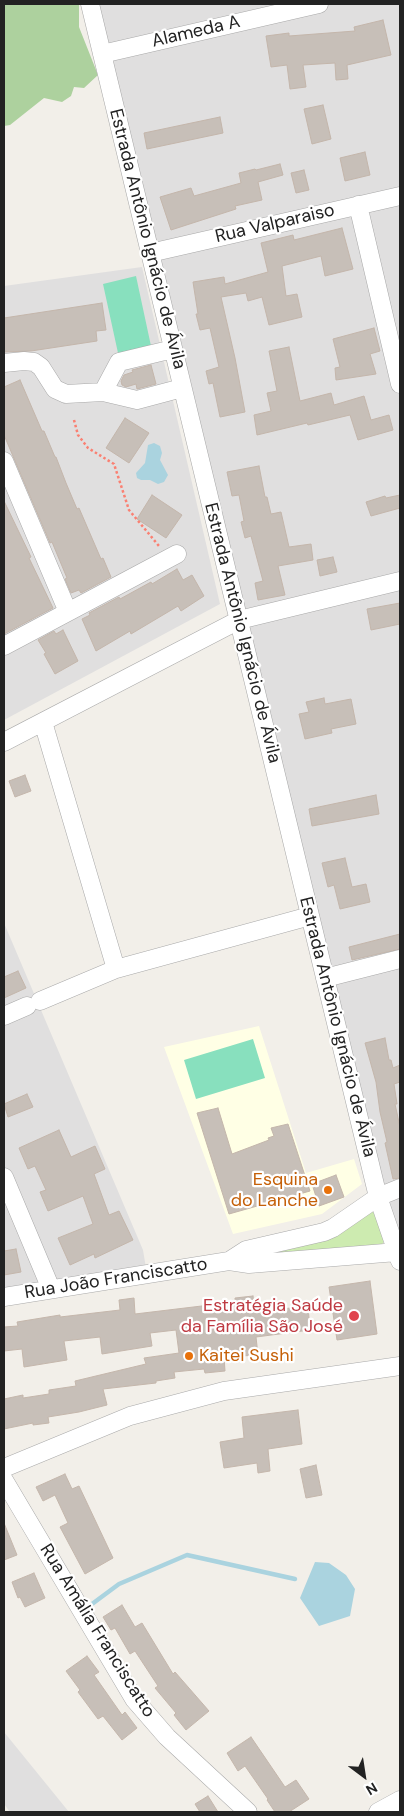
<!DOCTYPE html>
<html>
<head>
<meta charset="utf-8">
<style>
	body { margin:0 }
	#map { position:relative; width:404px; height:1816px; overflow:hidden; background:#f2efe9; font-family:"DM Sans",sans-serif }
	canvas { display:block }
	.frame { position:absolute; inset:0; border:5px solid #222; pointer-events:none }
	.north { position:absolute; left:339px; top:1751px; width:50px; height:50px; -webkit-text-stroke:4px #fff; paint-order:stroke; rotate:149deg; font-size:14px; font-weight:700; line-height:20px; text-align:center; color:#222 }
	.north::after { content:''; display:block; margin:auto; width:18px; height:22px; background:#222; clip-path:polygon(50% 0,100% 100%,50% 72%,0 100%) }
</style>
</head>
<body>
<div id="map">
<canvas width="404" height="1816"></canvas>
<div class="frame"></div>
<div class="north">N</div>
</div>
<script>
const context = document.querySelector('canvas').getContext('2d');
context.lineJoin = 'round';
function paint(path, color) { context.fillStyle = color; context.fill(path, 'evenodd'); }
const shape = rows => new Path2D(rows.map(r => 'M' + r).join(''));
function stroke(path, color, width, dash) { context.strokeStyle = color; context.lineWidth = width; context.lineCap = dash ? 'butt' : 'round'; context.setLineDash(dash || []); context.stroke(path); }
function write(font, color, halo, rows, align = 'center') {
  context.font = font + ' "DM Sans",sans-serif'; context.lineWidth = 4.5; context.setLineDash([]); context.textBaseline = 'middle'; context.strokeStyle = halo; context.fillStyle = color; for (const [text, x, y, turn = 0] of rows) {
    context.save(); context.translate(x, y); context.rotate((+turn || 0) * Math.PI / 180); context.textAlign = isNaN(turn) ? turn : align; if (halo) context.strokeText(text, 0, 0); context.fillText(text, 0, 0); context.restore();
  }
}
paint(shape([
	[90,4,400,4,400,1261],
	[142,267,220,604,4,720,4,286],
	[4,923,143,1250,147,1274,4,1297],
	[4,1732,69,1812,10,1812,4,1804]
]), '#e0dfdf');
paint(shape([
	[259,1026,306,1173,354,1159,362,1184,322,1214,233,1234,164,1047]
]), '#ffffe5');
paint(shape([
	[371,1210,375,1214,385,1241,381,1245,265,1256,330,1237]
]), '#cdebb0');
paint(shape([
	[4,4,79,4,79,27,98,75,84,88,74,87,71,96,62,102,44,98,10,125,4,126]
]), '#add19e');
paint(shape([
	[136,276,151,346,118,353,103,284],
	[253,1039,265,1078,196,1099,184,1060]
]), '#88e0be');
paint(shape([
	[154,443,160,446,162,453,160,460,168,475,164,482,158,484,150,480,141,480,137,478,136,473,145,463,148,445],
	[315,1562,329,1563,346,1575,355,1589,350,1616,319,1626,300,1598]
]), '#aad3df');
stroke(shape([
	[92,1604,119,1584,187,1555,295,1579]
]), '#aad3df', 4.5);
const building = shape([
	[383,20,391,55,347,65,348,79,336,80,335,63,303,65,306,87,290,89,287,65,271,67,266,36,289,33,289,36,355,31,354,27,383,20],
	[323,105,331,139,312,144,304,109,323,105],
	[220,117,223,133,147,149,144,133,220,117],
	[365,152,370,175,345,181,340,158,365,152],
	[280,164,283,175,258,182,262,200,235,206,236,209,171,230,160,197,191,188,194,196,241,183,239,173,255,169,256,170,280,164],
	[304,170,309,190,296,193,291,173,304,170],
	[342,228,353,269,325,276,321,256,282,266,286,296,297,294,302,317,269,325,262,297,248,301,246,293,221,297,235,358,245,412,220,417,213,383,209,384,206,371,219,367,210,328,200,330,196,314,198,314,193,282,224,277,225,284,268,272,261,243,293,235,294,240,342,228],
	[102,303,106,330,96,331,97,341,31,351,4,352,4,318,102,303],
	[374,328,380,351,370,354,376,374,336,380,335,368,340,367,333,339,374,328],
	[289,347,300,401,331,393,334,405,364,396,371,420,389,415,393,430,358,440,350,415,308,425,307,423,257,435,254,415,271,411,267,393,277,391,269,351,289,347],
	[151,365,156,384,137,389,136,384,126,387,122,385,121,381,124,375,133,372,132,370,151,365],
	[20,380,42,431,44,431,55,457,56,457,66,483,77,509,79,508,101,559,103,558,111,577,81,593,79,590,71,593,65,579,67,578,52,542,50,543,4,435,4,387,20,380],
	[125,418,149,433,129,463,106,448,125,418],
	[259,466,265,497,267,497,271,514,281,512,289,547,311,544,313,560,278,566,285,595,258,600,255,583,263,581,251,536,245,538,241,522,244,521,239,495,232,496,227,472,259,466],
	[152,495,182,515,166,538,137,519,152,495],
	[400,495,400,508,371,516,366,502,385,496,386,498,400,495],
	[4,501,31,557,29,558,53,608,4,634,4,501],
	[333,557,337,572,320,576,317,560,333,557],
	[177,569,183,580,192,575,204,596,181,611,178,606,131,634,130,631,96,651,82,619,90,615,89,613,119,597,120,599,151,582,152,584,177,569],
	[400,603,400,624,371,630,367,609,400,603],
	[63,630,78,661,55,674,44,654,46,653,38,640,54,631,56,634,63,630],
	[324,698,325,704,351,699,356,724,331,729,332,733,305,739,299,714,309,712,306,702,324,698],
	[25,775,31,791,15,797,9,781,25,775],
	[376,795,379,814,312,826,309,809,376,795],
	[345,858,352,887,366,884,370,902,340,909,334,885,328,887,322,863,345,858],
	[400,934,400,949,352,960,349,947,400,934],
	[18,971,26,988,4,998,4,977,18,971],
	[385,1038,389,1060,391,1060,393,1068,400,1065,400,1082,394,1084,397,1104,395,1104,400,1127,400,1178,393,1179,385,1143,387,1142,380,1112,376,1082,365,1043,385,1038],
	[27,1094,33,1107,8,1117,4,1104,27,1094],
	[218,1108,232,1154,269,1140,268,1138,274,1136,271,1128,288,1124,310,1191,229,1214,197,1113,218,1108],
	[59,1130,71,1157,95,1146,105,1169,94,1174,109,1215,119,1211,133,1240,95,1258,94,1254,70,1265,58,1238,93,1224,83,1196,48,1211,40,1192,46,1190,35,1166,28,1169,19,1148,59,1130],
	[336,1175,344,1197,319,1206,312,1184,336,1175],
	[16,1249,21,1272,4,1275,4,1251,16,1249],
	[370,1281,377,1334,337,1340,329,1287,370,1281],
	[253,1296,255,1312,308,1306,310,1330,256,1337,258,1355,224,1357,225,1371,205,1373,204,1369,174,1372,175,1378,156,1381,156,1383,103,1389,107,1405,79,1412,48,1417,49,1423,33,1425,33,1423,4,1429,4,1399,23,1395,23,1398,49,1394,49,1390,76,1386,75,1381,146,1364,144,1358,179,1353,176,1330,150,1333,152,1346,102,1354,100,1337,64,1341,67,1360,24,1367,22,1349,4,1351,4,1327,18,1326,17,1322,60,1315,60,1317,120,1310,119,1300,134,1298,135,1314,235,1302,235,1298,253,1296],
	[298,1410,302,1444,268,1449,270,1471,258,1473,257,1463,224,1468,220,1442,244,1438,242,1417,298,1410],
	[316,1465,322,1495,306,1498,300,1469,316,1465],
	[65,1474,72,1489,79,1486,113,1558,85,1574,60,1527,68,1523,55,1495,43,1501,36,1487,65,1474],
	[4,1523,17,1555,4,1560,4,1523],
	[34,1573,45,1598,25,1607,20,1597,18,1598,12,1582,34,1573],
	[122,1605,135,1627,142,1623,173,1674,175,1672,209,1711,186,1730,174,1715,176,1713,155,1688,158,1686,135,1651,130,1654,115,1628,111,1630,103,1617,122,1605],
	[87,1656,99,1672,94,1675,122,1715,125,1712,137,1728,122,1740,103,1716,98,1719,78,1692,80,1690,66,1671,87,1656],
	[251,1737,285,1787,296,1780,309,1799,289,1812,275,1812,267,1800,268,1799,245,1766,238,1771,227,1753,251,1737],
	[208,1796,218,1812,200,1812,195,1804,208,1796]
]);
paint(building, '#c7bfb8');
stroke(building, '#c4b6ab', 1);
const minor = shape([
	[90,4,378,1197,400,1261],
	[102,54,319,4],
	[358,205,400,384],
	[150,253,400,196],
	[4,363,24,361,34,362,41,367,55,389,66,394,103,392,137,400,182,388],
	[103,392,119,362,173,349],
	[4,461,68,612],
	[4,646,177,554],
	[43,722,116,969],
	[4,742,239,620,400,581],
	[325,978,400,959],
	[40,1001,116,969,310,916],
	[4,1016,27,1006],
	[4,1177,51,1289],
	[229,1261,246,1250,324,1232,333,1228,378,1197,400,1188],
	[4,1297,229,1261,249,1264,397,1252],
	[4,1468,130,1416,224,1391,400,1366],
	[4,1480,134,1699,167,1737,248,1812],
	[378,1812,400,1800]
]);
stroke(minor, '#a9a9a9', 19);
stroke(shape([
	[74,420,78,435,88,448,114,464,129,510,159,546]
]), '#fa8072', 2.5, [2.5, 2.5]);
stroke(minor, '#fff', 18);
for (const [x, y, r, color] of [
	[328,1190,5,"#e8710a"],
	[354,1316,6,"#e0444e"],
	[189,1356,5,"#e8710a"]
]) { const dot = new Path2D(); dot.arc(x, y, r, 0, 2 * Math.PI); context.fillStyle = color; context.fill(dot); stroke(dot, '#fff', 2); }
write('18px', '#222', '#fff', [
	["Alameda A",196,32,-13],
	["Rua Valparaiso",275,224,-13],
	["Estrada Antônio Ignácio de Ávila",147,239,76],
	["Estrada Antônio Ignácio de Ávila",242,633,76],
	["Estrada Antônio Ignácio de Ávila",337,1027,76],
	["Rua João Franciscatto",116,1279,-9],
	["Rua Amália Franciscatto",97,1631,58]
]);
write('18px', '#c56008', '#fff', [
	["Esquina",318,1180],
	["do Lanche",318,1201],
	["Kaitei Sushi",199,1356,"left"]
], 'right');
write('18px', '#be3a42', '#fff', [
	["Estratégia Saúde",343,1306],
	["da Família São José",343,1327]
], 'right');
</script>
</body>
</html>
